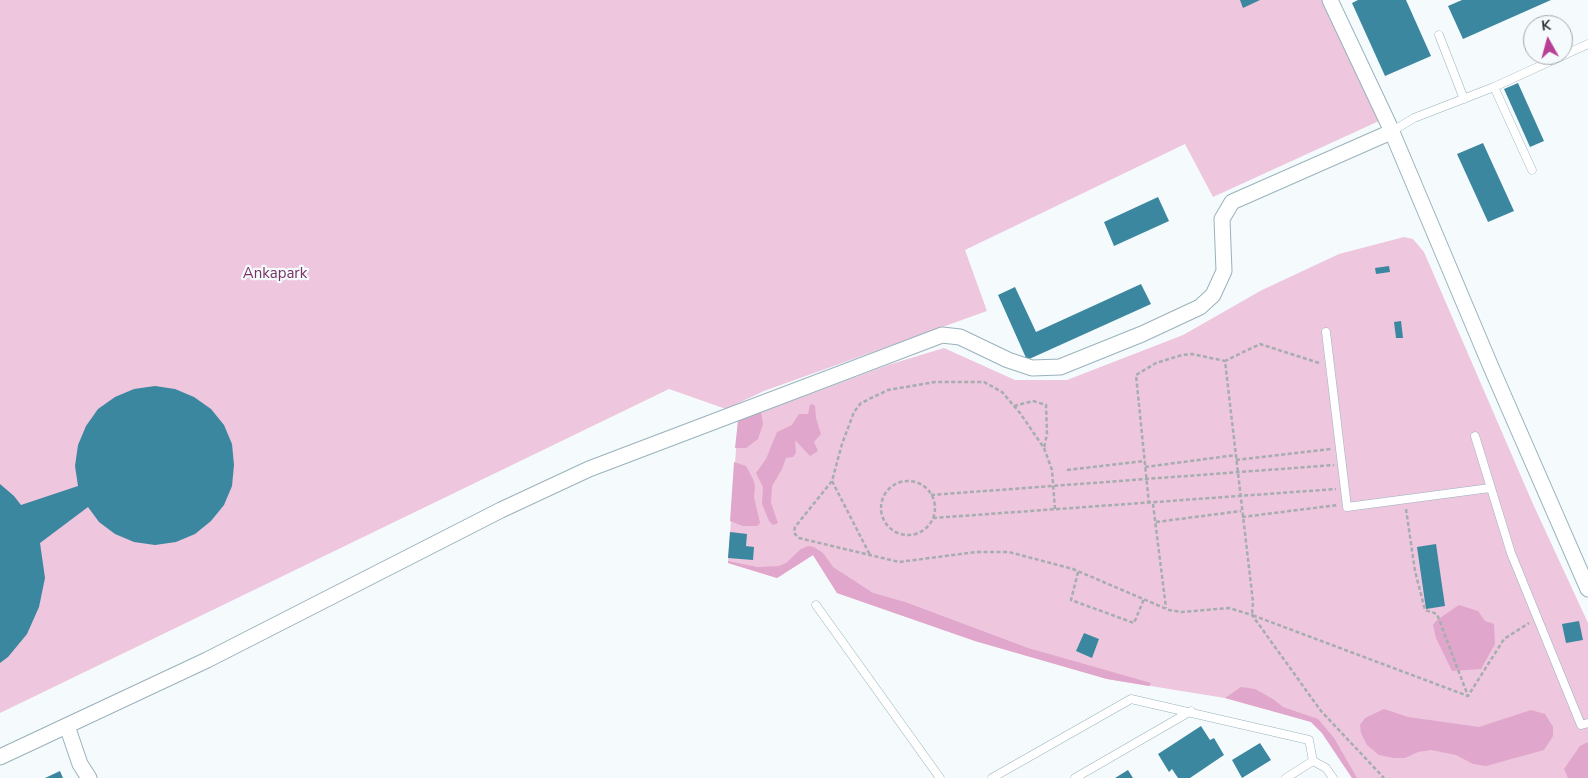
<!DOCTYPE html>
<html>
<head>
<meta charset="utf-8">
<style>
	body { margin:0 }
	#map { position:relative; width:1588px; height:778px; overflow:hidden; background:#f5fbfd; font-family:"Nunito Sans",sans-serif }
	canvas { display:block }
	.north { position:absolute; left:1523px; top:15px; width:50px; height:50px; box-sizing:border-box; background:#f5fbfd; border:1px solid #a1a9ac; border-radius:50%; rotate:353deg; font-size:14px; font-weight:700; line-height:20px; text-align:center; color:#242e32 }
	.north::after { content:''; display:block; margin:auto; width:18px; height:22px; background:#b83f94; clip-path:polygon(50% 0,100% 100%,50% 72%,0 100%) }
</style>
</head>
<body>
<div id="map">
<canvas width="1588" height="778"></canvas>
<div class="north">K</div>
</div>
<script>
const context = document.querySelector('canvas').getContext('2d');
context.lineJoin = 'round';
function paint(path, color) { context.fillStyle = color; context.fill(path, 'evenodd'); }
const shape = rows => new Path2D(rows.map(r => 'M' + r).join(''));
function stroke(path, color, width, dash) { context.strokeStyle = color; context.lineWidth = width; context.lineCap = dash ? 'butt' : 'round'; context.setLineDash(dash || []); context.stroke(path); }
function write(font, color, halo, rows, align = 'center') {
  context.font = font + ' "Nunito Sans",sans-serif'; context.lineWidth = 4.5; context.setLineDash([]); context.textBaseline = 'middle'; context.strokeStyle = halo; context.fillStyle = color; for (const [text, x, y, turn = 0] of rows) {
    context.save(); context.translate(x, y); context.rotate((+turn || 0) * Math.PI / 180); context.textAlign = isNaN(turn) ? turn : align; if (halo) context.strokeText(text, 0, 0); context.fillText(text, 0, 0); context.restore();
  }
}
paint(shape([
	[0,0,1335,0,1390,116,1213,197,1185,144,965,250,987,311,764,391,726,409,669,389,0,713],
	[1404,237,1413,239,1424,252,1533,504,1588,623,1588,778,1352,778,1322,733,1311,722,1298,718,1225,698,1107,679,975,641,837,593,813,555,777,578,728,563,738,421,888,365,944,348,1015,380,1067,380,1183,335,1262,290,1339,254]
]), '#eec6de');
paint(shape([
	[812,404,815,406,816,418,821,434,814,442,818,451,810,456,795,440,796,453,793,457,786,458,782,469,772,486,771,503,778,523,773,525,769,521,762,504,763,487,756,473,766,459,777,432,792,425,799,414,808,414,810,405],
	[761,412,763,424,758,439,746,448,735,448,738,421],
	[734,462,746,466,753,479,755,486,754,497,760,523,757,526,743,526,730,521],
	[808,546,814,547,823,553,833,567,873,593,905,602,1028,648,1151,683,1149,686,1107,679,975,641,837,593,813,555,777,578,728,563,728,561,757,567,779,566,786,563,801,549],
	[1459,605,1478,611,1485,621,1494,624,1495,644,1481,669,1452,671,1436,638,1433,625,1437,620],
	[1241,687,1255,689,1273,699,1283,707,1318,719,1334,738,1357,778,1352,778,1322,733,1311,722,1225,698],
	[1384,709,1408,717,1479,727,1531,710,1545,714,1553,727,1553,736,1544,750,1486,766,1473,764,1456,755,1431,750,1418,752,1405,758,1394,758,1379,755,1367,745,1361,733,1360,725,1365,718],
	[1588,742,1588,778,1568,778,1564,769,1580,746]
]), '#e1a6cb');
paint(shape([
	[1240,0,1260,0,1243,8],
	[1358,0,1406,0,1431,56,1385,76,1352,3],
	[1462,0,1551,0,1463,39,1448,6],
	[1518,83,1544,141,1530,147,1504,89],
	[1483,143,1514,211,1488,222,1457,154],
	[1158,197,1169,221,1114,246,1104,222],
	[1389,266,1390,272,1376,274,1375,268],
	[1141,284,1151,304,1027,360,998,295,1015,287,1036,332],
	[1401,321,1403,338,1396,338,1394,322],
	[155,386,175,389,194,397,211,409,224,425,232,444,234,465,232,486,224,505,211,521,195,534,176,542,155,545,134,542,115,534,99,522,88,507,40,543,45,578,39,607,27,634,8,657,0,663,0,484,14,496,21,505,78,486,75,466,78,445,86,426,98,409,115,397,134,389],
	[730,532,747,534,746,546,754,547,753,560,728,558],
	[1436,544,1445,606,1426,609,1417,547],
	[1579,621,1583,640,1566,643,1562,624],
	[1084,633,1099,639,1092,658,1076,651],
	[1201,726,1210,740,1214,738,1224,755,1190,778,1178,778,1172,769,1169,772,1158,754],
	[1260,743,1271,760,1242,778,1232,760],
	[1128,770,1133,778,1115,778],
	[60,771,63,778,45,778]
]), '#3a879f');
const lane = shape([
	[1439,35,1464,99],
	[1494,87,1532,170],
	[1391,132,1414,118,1494,87,1588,44],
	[1326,332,1347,507,1490,488],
	[1475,436,1511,553,1581,725,1588,723],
	[816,605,940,778],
	[1313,761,1326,768,1333,778],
	[992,778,1131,699,1309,740,1313,761],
	[1075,778,1191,711],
	[1286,778,1313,761]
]);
const street = shape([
	[1330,0,1389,125,1491,367,1588,589],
	[67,726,80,764,89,778],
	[0,757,207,660,501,510,589,469,942,335,960,337,1008,360,1032,368,1060,367,1142,334,1200,307,1213,295,1224,271,1222,219,1232,202,1391,132]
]);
stroke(lane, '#99b2bc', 9);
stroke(street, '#99b2bc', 17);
stroke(shape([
	[1319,363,1260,344,1225,361,1253,602,1252,615,1468,696,1504,639,1529,623],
	[1014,406,1033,401,1046,405,1047,434,1044,448],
	[1236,460,1331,449],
	[1145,467,1236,455],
	[1067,470,1145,461],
	[832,481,870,555],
	'881 508a27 27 0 1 1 54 0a27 27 0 1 1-54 0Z',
	[931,495,1334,465],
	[1149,504,1136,375,1156,363,1182,355,1192,354,1225,361],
	[1153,504,1166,608],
	[1055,509,1052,470,1044,448,1020,413,1002,392,984,382,935,382,888,390,861,403,854,412,842,444,832,481,795,527,794,533,799,538,899,562,976,552,1009,552,1073,569,1169,610,1182,612,1229,608,1252,615,1321,711,1384,778],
	[1406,509,1415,571,1425,610,1437,614,1468,696],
	[1242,517,1338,505],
	[933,518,1336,489],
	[1156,522,1241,511],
	[1078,572,1071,600,1134,623,1144,599]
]), '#a5adaf', 2.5, [4, 2.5]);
stroke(lane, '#fff', 8);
stroke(street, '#fff', 15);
write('15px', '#783362', '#f5fbfd', [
	["Ankapark",275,274]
]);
</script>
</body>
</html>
